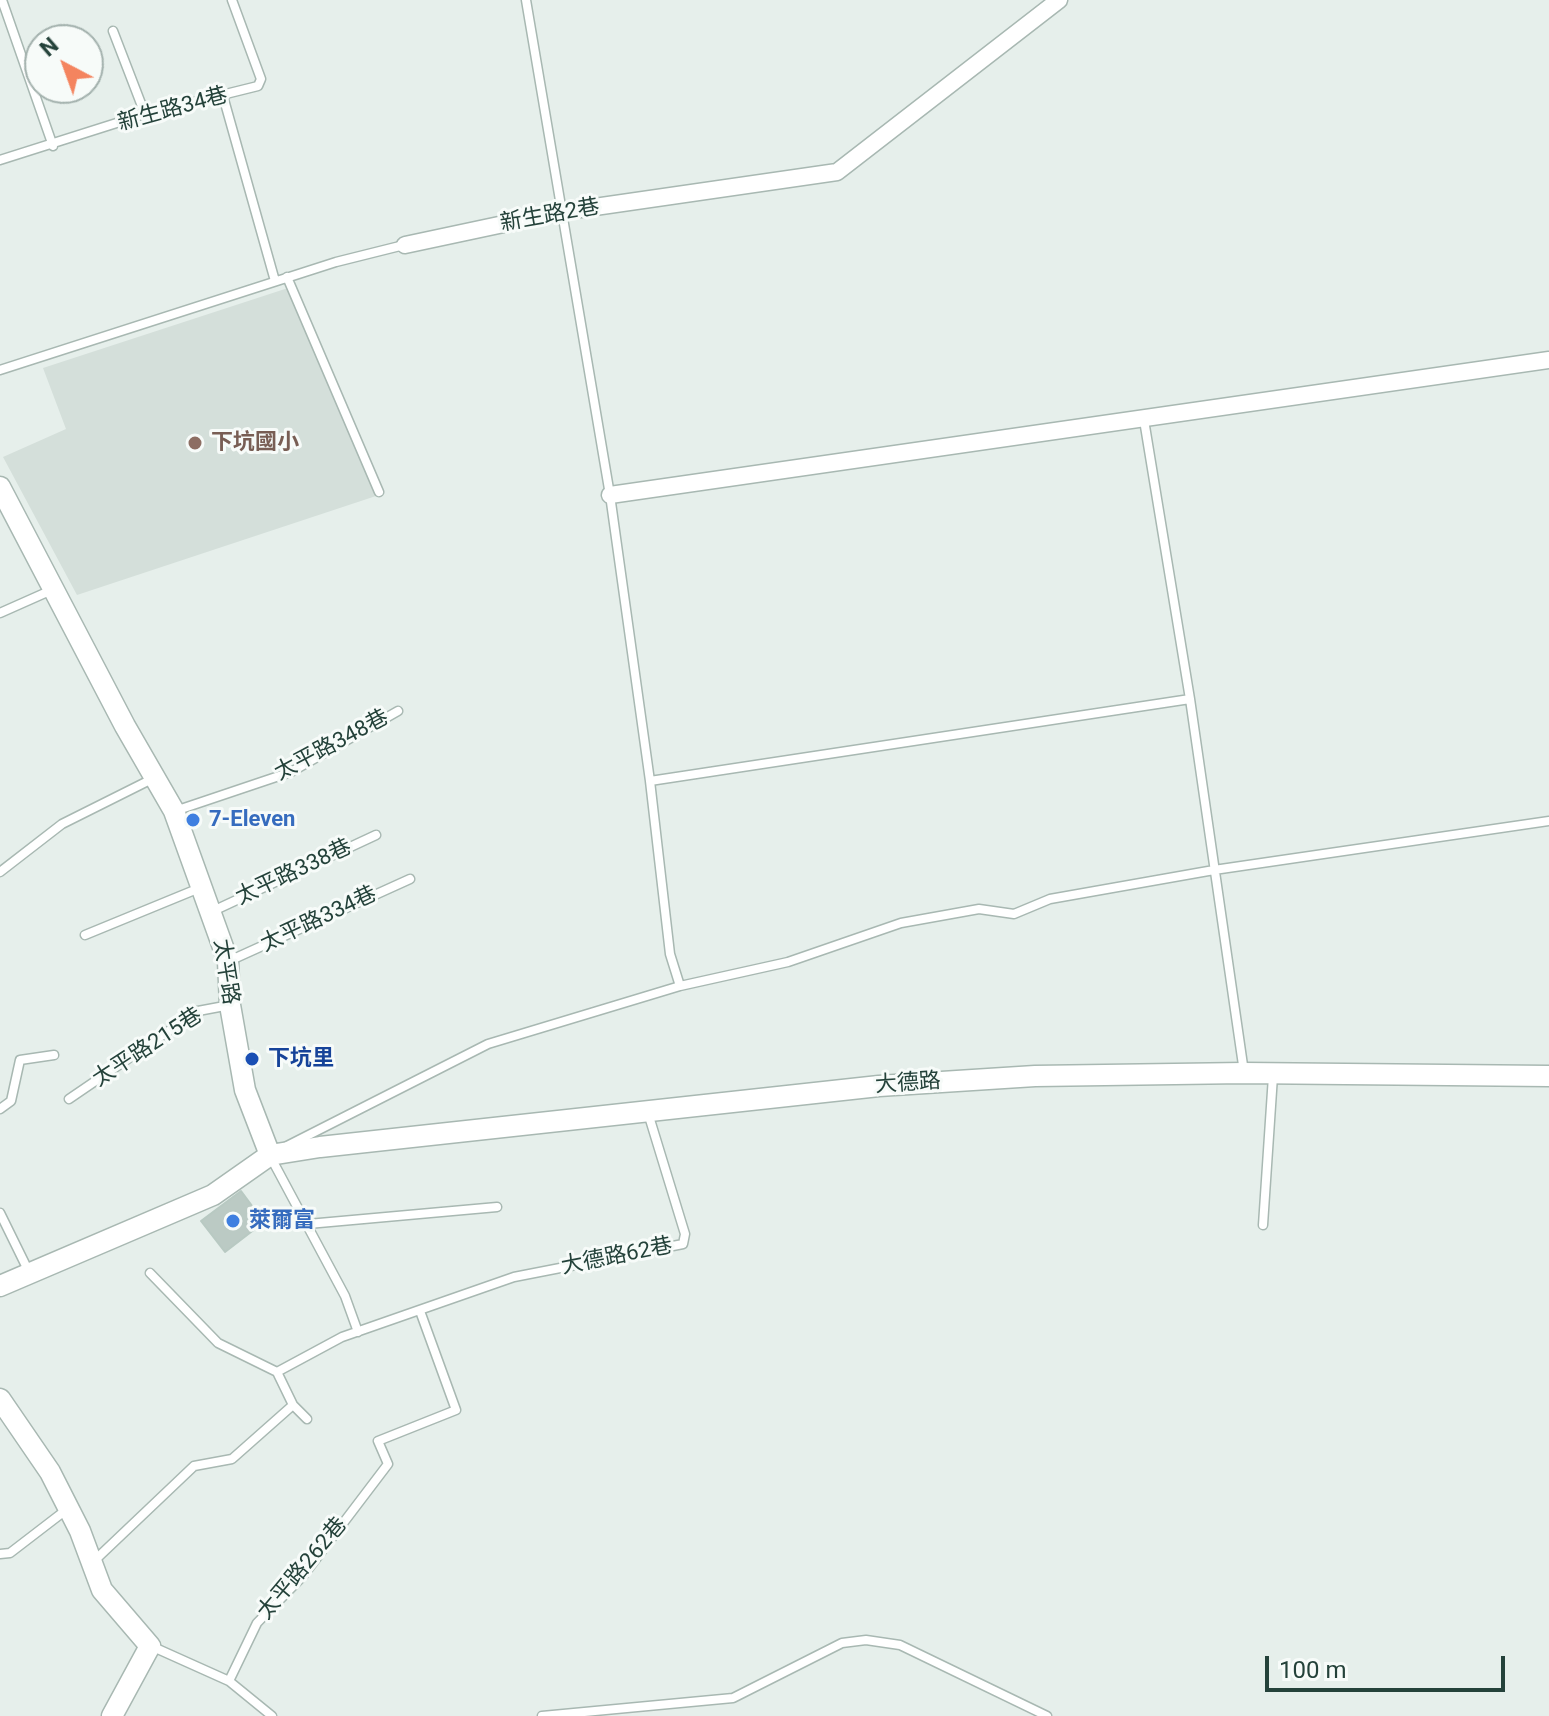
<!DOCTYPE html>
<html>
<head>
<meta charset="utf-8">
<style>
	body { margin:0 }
	#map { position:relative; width:1549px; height:1716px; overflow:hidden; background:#e6efeb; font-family:Roboto,sans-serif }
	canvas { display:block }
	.north { position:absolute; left:24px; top:24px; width:80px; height:80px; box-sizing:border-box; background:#f7fbf9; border:2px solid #a3b1ad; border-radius:50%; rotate:319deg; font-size:22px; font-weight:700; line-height:32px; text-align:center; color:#24423a }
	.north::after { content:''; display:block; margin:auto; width:28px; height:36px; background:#f4845f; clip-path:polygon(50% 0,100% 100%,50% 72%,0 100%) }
	.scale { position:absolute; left:1265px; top:1656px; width:240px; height:36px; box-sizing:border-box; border:4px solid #24423a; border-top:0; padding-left:10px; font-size:24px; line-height:28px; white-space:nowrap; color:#24423a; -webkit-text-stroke:6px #f7fbf9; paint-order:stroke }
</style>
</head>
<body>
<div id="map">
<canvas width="1549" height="1716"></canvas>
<div class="north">N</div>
<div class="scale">100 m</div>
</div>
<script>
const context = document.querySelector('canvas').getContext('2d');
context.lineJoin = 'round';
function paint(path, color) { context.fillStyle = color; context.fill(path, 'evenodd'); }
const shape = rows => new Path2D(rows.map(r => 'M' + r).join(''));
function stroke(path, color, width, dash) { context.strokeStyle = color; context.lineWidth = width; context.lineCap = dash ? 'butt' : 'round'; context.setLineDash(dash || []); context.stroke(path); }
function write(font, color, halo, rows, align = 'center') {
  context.font = font + ' Roboto,"Noto Sans TC",sans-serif'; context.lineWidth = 6; context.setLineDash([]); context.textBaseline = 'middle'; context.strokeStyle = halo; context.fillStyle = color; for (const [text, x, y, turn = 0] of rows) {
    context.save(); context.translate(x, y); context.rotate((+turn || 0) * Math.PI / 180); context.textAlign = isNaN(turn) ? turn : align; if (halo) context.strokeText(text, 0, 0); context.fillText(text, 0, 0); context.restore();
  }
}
paint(shape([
	[288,288,376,496,77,595,3,457,66,429,43,368]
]), '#d4dfda');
const building = shape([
	[241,1191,264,1222,225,1252,201,1221,241,1191]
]);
paint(building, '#bbcac4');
stroke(building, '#b8c9c2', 2);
const service = shape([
	[2,0,53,146],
	[526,0,610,495,650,781,670,954,680,986],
	[113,31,145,114],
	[223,96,275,281],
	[0,160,145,114,258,86,261,79,232,0],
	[287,277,379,492],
	[0,370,336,262,404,245],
	[1144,420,1190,699,1244,1072],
	[0,613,54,589],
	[650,781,1190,699],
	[175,811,291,772,398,711],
	[0,872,62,824,154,778],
	[213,911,376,835],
	[85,935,202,887],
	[229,961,410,879],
	[69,1099,198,1011,230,1005],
	[0,1109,11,1101,20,1060,54,1055],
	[287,1146,488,1044,680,986,788,962,901,923,979,909,1014,914,1050,899,1214,870,1549,821],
	[270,1156,345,1296,358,1332],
	[0,1213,29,1272],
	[308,1224,497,1207],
	[1263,1225,1273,1076],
	[150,1273,218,1343,277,1372,293,1405,307,1419],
	[277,1372,342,1337,514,1277,683,1244,685,1234,648,1113],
	[0,1554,10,1553,66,1510],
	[94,1561,194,1466,232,1459,293,1405],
	[151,1646,229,1681,272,1716],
	[229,1681,257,1623,303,1576,388,1464,378,1441,456,1410,420,1311],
	[542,1716,733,1698,842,1643,866,1640,900,1645,1047,1716]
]);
const minor = shape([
	[405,245,560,212,837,172,1059,0],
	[610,495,1549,360]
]);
const tertiary = shape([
	[0,487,125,726,174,811,228,961,230,1005,245,1090,270,1155],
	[0,1286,213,1195,270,1155,320,1147,879,1086,1035,1076,1244,1073,1549,1076],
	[0,1399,50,1472,80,1531,102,1590,150,1646,112,1716]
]);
stroke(service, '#a8b8b2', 11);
stroke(minor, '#a8b8b2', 19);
stroke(tertiary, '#a8b8b2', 23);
stroke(service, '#fff', 8);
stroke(minor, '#fff', 16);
stroke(tertiary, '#fff', 20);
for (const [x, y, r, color] of [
	[195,443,8,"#8d6e63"],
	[193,820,8,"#3f7fe0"],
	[252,1059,8,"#1a4fb4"],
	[233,1221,8,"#3f7fe0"]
]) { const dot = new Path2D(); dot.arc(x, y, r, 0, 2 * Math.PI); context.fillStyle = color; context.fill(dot); stroke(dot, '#f7fbf9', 3); }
write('22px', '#24423a', '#f7fbf9', [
	["新生路34巷",173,110,-15],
	["新生路2巷",550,216,-10],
	["太平路348巷",332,746,-28],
	["太平路338巷",294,873,-25],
	["太平路334巷",319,920,-25],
	["太平路",225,972,81],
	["太平路215巷",148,1048,-33],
	["大德路",908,1084,-4],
	["大德路62巷",617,1257,-11],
	["太平路262巷",303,1569,-50]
]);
write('bold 22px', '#785e54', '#f7fbf9', [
	["下坑國小",211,443]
], 'left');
write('bold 22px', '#366cbe', '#f7fbf9', [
	["7-Eleven",209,820],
	["萊爾富",249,1221]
], 'left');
write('bold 22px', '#164399', '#f7fbf9', [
	["下坑里",268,1059]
], 'left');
</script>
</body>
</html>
